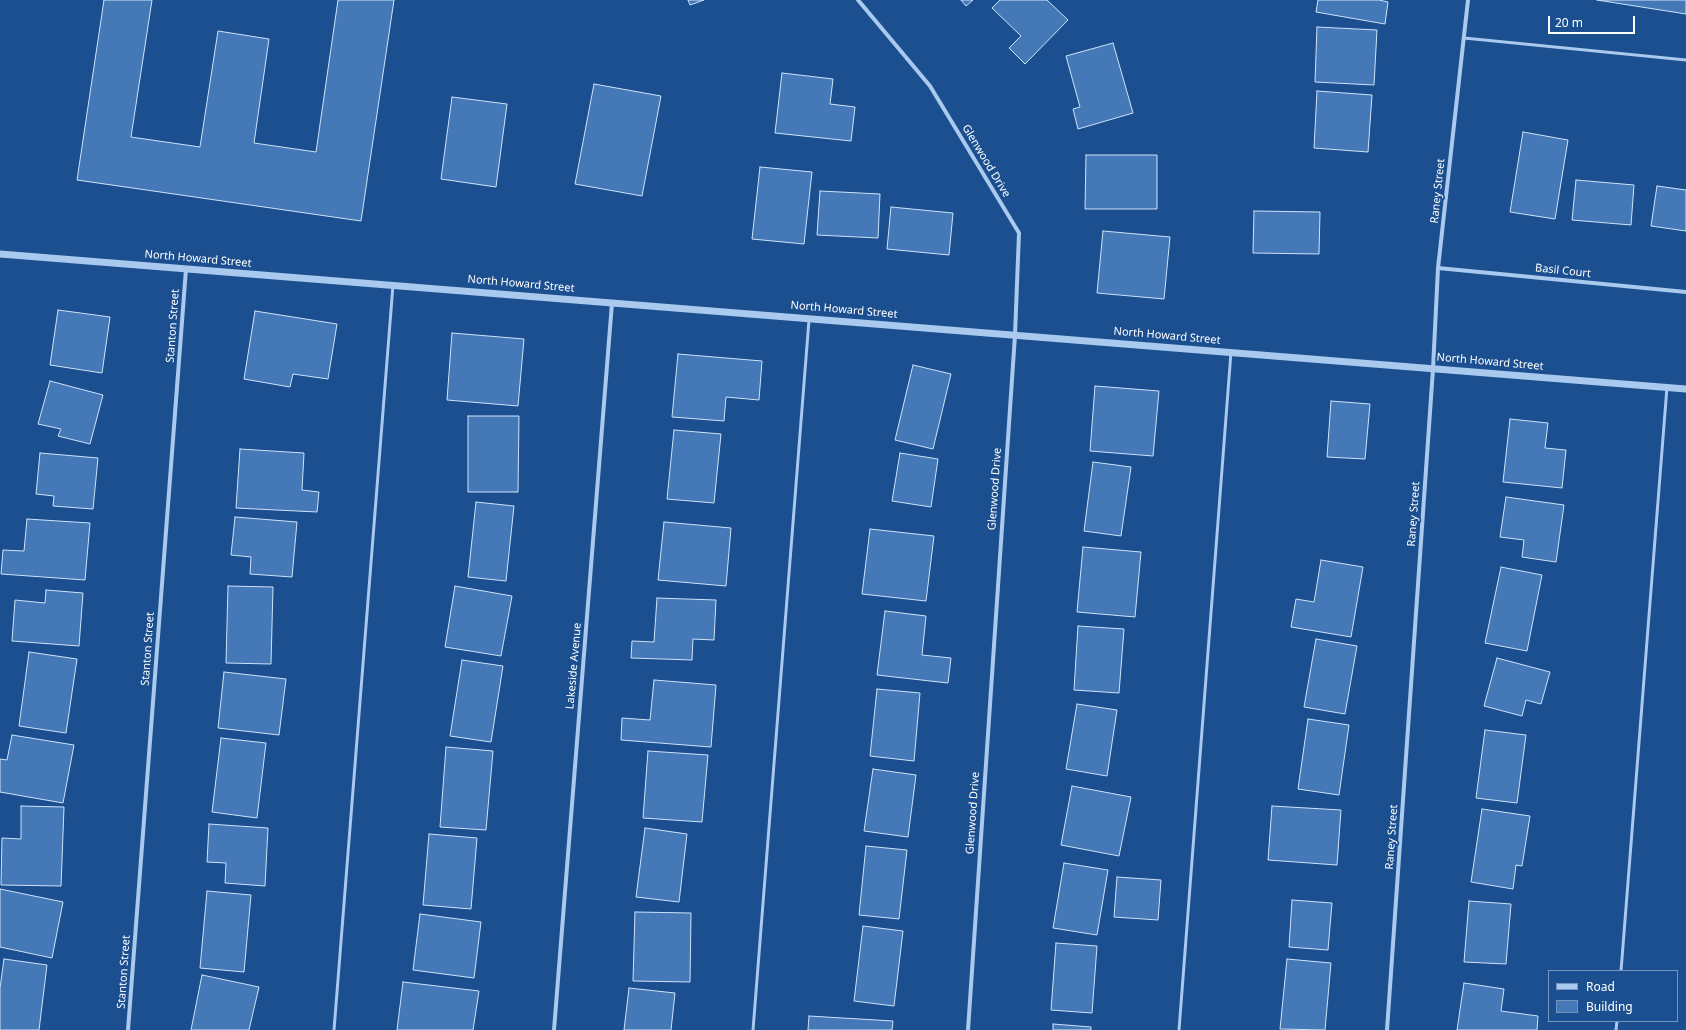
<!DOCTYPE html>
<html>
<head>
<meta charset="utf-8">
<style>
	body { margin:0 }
	#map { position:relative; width:1686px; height:1030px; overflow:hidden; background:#1b4f8f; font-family:"Noto Sans",sans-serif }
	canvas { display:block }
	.legend { position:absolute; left:1548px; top:970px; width:130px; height:52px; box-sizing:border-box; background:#1b4f8f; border:1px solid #7695bc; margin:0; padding:5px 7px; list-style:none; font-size:12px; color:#fff }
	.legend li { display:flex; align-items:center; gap:8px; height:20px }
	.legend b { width:20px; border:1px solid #7695bc }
	.scale { position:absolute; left:1548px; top:16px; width:87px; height:18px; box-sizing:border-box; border:2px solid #fff; border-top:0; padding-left:5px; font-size:12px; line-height:14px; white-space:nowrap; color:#fff; -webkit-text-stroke:3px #1b4f8f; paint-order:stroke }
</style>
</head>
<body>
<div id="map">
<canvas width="1686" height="1030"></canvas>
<ul class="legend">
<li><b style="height:5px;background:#a9c9ee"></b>Road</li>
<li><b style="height:11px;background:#4478b7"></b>Building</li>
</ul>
<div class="scale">20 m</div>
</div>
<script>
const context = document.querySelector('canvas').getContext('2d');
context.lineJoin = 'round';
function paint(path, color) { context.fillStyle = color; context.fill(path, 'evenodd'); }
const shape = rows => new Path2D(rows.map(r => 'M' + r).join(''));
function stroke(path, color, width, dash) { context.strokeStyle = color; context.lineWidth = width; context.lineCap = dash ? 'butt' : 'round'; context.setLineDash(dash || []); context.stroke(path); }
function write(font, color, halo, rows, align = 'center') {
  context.font = font + ' "Noto Sans",sans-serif'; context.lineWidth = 3.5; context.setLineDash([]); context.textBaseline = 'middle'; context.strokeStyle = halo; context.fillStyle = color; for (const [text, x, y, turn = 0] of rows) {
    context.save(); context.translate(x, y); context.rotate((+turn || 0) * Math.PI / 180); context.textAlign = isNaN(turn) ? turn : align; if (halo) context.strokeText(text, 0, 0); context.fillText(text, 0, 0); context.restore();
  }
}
const building = shape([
	[104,0,152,0,131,137,200,147,218,31,269,39,254,143,316,152,338,0,394,0,361,221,77,180,104,0],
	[688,0,704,0,690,5,688,0],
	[961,0,973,0,966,6,961,0],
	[1000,0,1047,0,1068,20,1025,64,1009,48,1021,36,992,8,1000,0],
	[1318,0,1379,0,1388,2,1385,24,1316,12,1318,0],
	[1597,0,1686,0,1686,14,1597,0],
	[1317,27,1377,30,1374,85,1315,82,1317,27],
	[1113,43,1133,113,1078,129,1073,109,1080,107,1066,56,1113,43],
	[782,73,833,79,830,104,855,107,851,141,775,133,782,73],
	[594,84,661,96,642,196,575,184,594,84],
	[1317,91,1372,95,1368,152,1314,148,1317,91],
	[452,97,507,104,496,187,441,179,452,97],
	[1523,132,1568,140,1555,219,1510,212,1523,132],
	[1086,155,1157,155,1157,209,1085,209,1086,155],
	[760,167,812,172,804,244,752,239,760,167],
	[1576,180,1634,185,1631,225,1572,220,1576,180],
	[1657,186,1686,190,1686,231,1651,226,1657,186],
	[820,191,880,194,878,238,817,235,820,191],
	[891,207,953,213,949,255,887,249,891,207],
	[1254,211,1320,212,1319,254,1253,253,1254,211],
	[1103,231,1170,237,1164,299,1097,293,1103,231],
	[58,310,110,317,102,373,50,365,58,310],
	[255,311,337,324,328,379,293,374,290,387,244,379,255,311],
	[452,333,524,339,518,406,447,400,452,333],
	[678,354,762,361,759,400,726,397,724,421,672,417,678,354],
	[913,365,951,374,933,449,895,440,913,365],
	[50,381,103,395,90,444,58,436,61,429,38,424,50,381],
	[1095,386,1159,391,1153,456,1090,451,1095,386],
	[1331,401,1370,404,1365,459,1327,457,1331,401],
	[468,416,519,416,518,492,468,492,468,416],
	[1510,419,1548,423,1545,448,1566,450,1562,488,1503,482,1510,419],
	[674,430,721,434,714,503,667,499,674,430],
	[240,449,304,453,302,490,319,492,317,512,236,508,240,449],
	[40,453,98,458,93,509,53,506,54,496,36,494,40,453],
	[900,453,938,459,931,507,892,501,900,453],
	[1093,462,1131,467,1121,536,1084,531,1093,462],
	[1506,497,1564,505,1556,562,1522,557,1524,540,1500,537,1506,497],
	[476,502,514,506,506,581,468,577,476,502],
	[235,517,297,522,292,577,250,574,251,557,231,555,235,517],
	[27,519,90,523,85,580,1,574,3,550,24,551,27,519],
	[664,522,731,528,726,586,658,580,664,522],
	[870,529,934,536,926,601,862,594,870,529],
	[1083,547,1141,552,1135,617,1077,612,1083,547],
	[1321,560,1363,567,1351,637,1291,627,1296,599,1314,602,1321,560],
	[1501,567,1542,575,1527,651,1485,643,1501,567],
	[228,586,273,587,271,664,226,663,228,586],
	[455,586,512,596,501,656,445,647,455,586],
	[46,590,83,593,79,646,12,641,15,600,45,603,46,590],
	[657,598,716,600,714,640,693,639,692,660,631,658,632,641,654,642,657,598],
	[885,611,926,616,922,655,951,658,948,683,877,675,885,611],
	[1078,626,1124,629,1119,693,1074,690,1078,626],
	[1316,639,1357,646,1345,714,1304,707,1316,639],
	[29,652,77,659,66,733,19,726,29,652],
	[1497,658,1550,672,1541,704,1526,700,1522,716,1484,706,1497,658],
	[462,660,503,666,491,742,450,736,462,660],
	[224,672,286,679,279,735,218,728,224,672],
	[654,680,716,685,711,747,621,740,622,718,650,720,654,680],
	[877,689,920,693,914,761,870,756,877,689],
	[1077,704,1117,710,1107,776,1066,769,1077,704],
	[1308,719,1349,725,1339,795,1298,789,1308,719],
	[1485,730,1526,735,1517,803,1476,798,1485,730],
	[12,735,74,745,63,803,0,792,0,759,7,760,12,735],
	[221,738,266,743,257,818,212,812,221,738],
	[446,747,493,751,486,830,440,827,446,747],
	[648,751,708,755,702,822,643,818,648,751],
	[873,769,916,775,908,837,864,831,873,769],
	[1072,786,1131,797,1119,856,1061,845,1072,786],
	[21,806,64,807,61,886,1,885,2,838,21,839,21,806],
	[1272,806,1341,810,1337,865,1268,860,1272,806],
	[1482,809,1530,816,1522,866,1516,865,1513,889,1471,882,1482,809],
	[209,824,268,828,265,886,225,883,226,863,207,862,209,824],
	[645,828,687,834,679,902,636,897,645,828],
	[429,834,477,838,471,909,423,905,429,834],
	[866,846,907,850,899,919,859,915,866,846],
	[1064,863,1108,870,1097,935,1053,928,1064,863],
	[1117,877,1161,880,1158,920,1114,917,1117,877],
	[0,889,63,902,52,958,0,947,0,889],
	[207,891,251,895,244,972,200,968,207,891],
	[1292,900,1332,903,1328,950,1289,947,1292,900],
	[1469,901,1511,904,1506,964,1464,962,1469,901],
	[635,912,691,913,690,982,633,981,635,912],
	[420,914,481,922,474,978,413,970,420,914],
	[863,926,903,931,894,1006,854,1001,863,926],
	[1056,943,1097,946,1092,1013,1051,1010,1056,943],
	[4,959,47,965,39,1030,0,1030,0,988,4,959],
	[1287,959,1331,963,1325,1030,1280,1029,1287,959],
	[202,975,259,987,249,1030,191,1030,202,975],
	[403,982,479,991,473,1030,397,1030,403,982],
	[1464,983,1504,989,1501,1011,1538,1016,1537,1030,1457,1030,1464,983],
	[629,988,675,993,671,1030,624,1030,629,988],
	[809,1016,893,1021,892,1030,808,1030,809,1016],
	[1053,1024,1091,1027,1091,1030,1053,1030,1053,1024]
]);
paint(building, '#4478b7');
stroke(building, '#cfe3fa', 1);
stroke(shape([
	[1464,38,1686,60],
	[1621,971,1667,387],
	[334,1030,393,285],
	[753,1030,809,320],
	[1179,1030,1231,352],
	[1616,1030,1617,1021]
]), '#a9c9ee', 3);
stroke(shape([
	[858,0,930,86,1019,233,1015,335,968,1030],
	[1438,268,1686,292],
	[128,1030,186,269],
	[554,1030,612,303],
	[1387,1030,1433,369,1438,268,1468,0]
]), '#a9c9ee', 4);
stroke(shape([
	[0,254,1686,389]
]), '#a9c9ee', 7);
write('11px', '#fff', '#1b4f8f', [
	["Glenwood Drive",986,161,59],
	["Raney Street",1438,191,-84],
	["North Howard Street",198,259,5],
	["Basil Court",1563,271,6],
	["North Howard Street",521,284,5],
	["North Howard Street",844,310,5],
	["Stanton Street",173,326,-86],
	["North Howard Street",1167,336,5],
	["North Howard Street",1490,362,5],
	["Glenwood Drive",995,489,-86],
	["Raney Street",1414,514,-86],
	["Stanton Street",148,649,-86],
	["Lakeside Avenue",574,666,-85],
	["Glenwood Drive",973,813,-86],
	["Raney Street",1392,837,-86],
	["Stanton Street",124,972,-86]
]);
</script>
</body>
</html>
